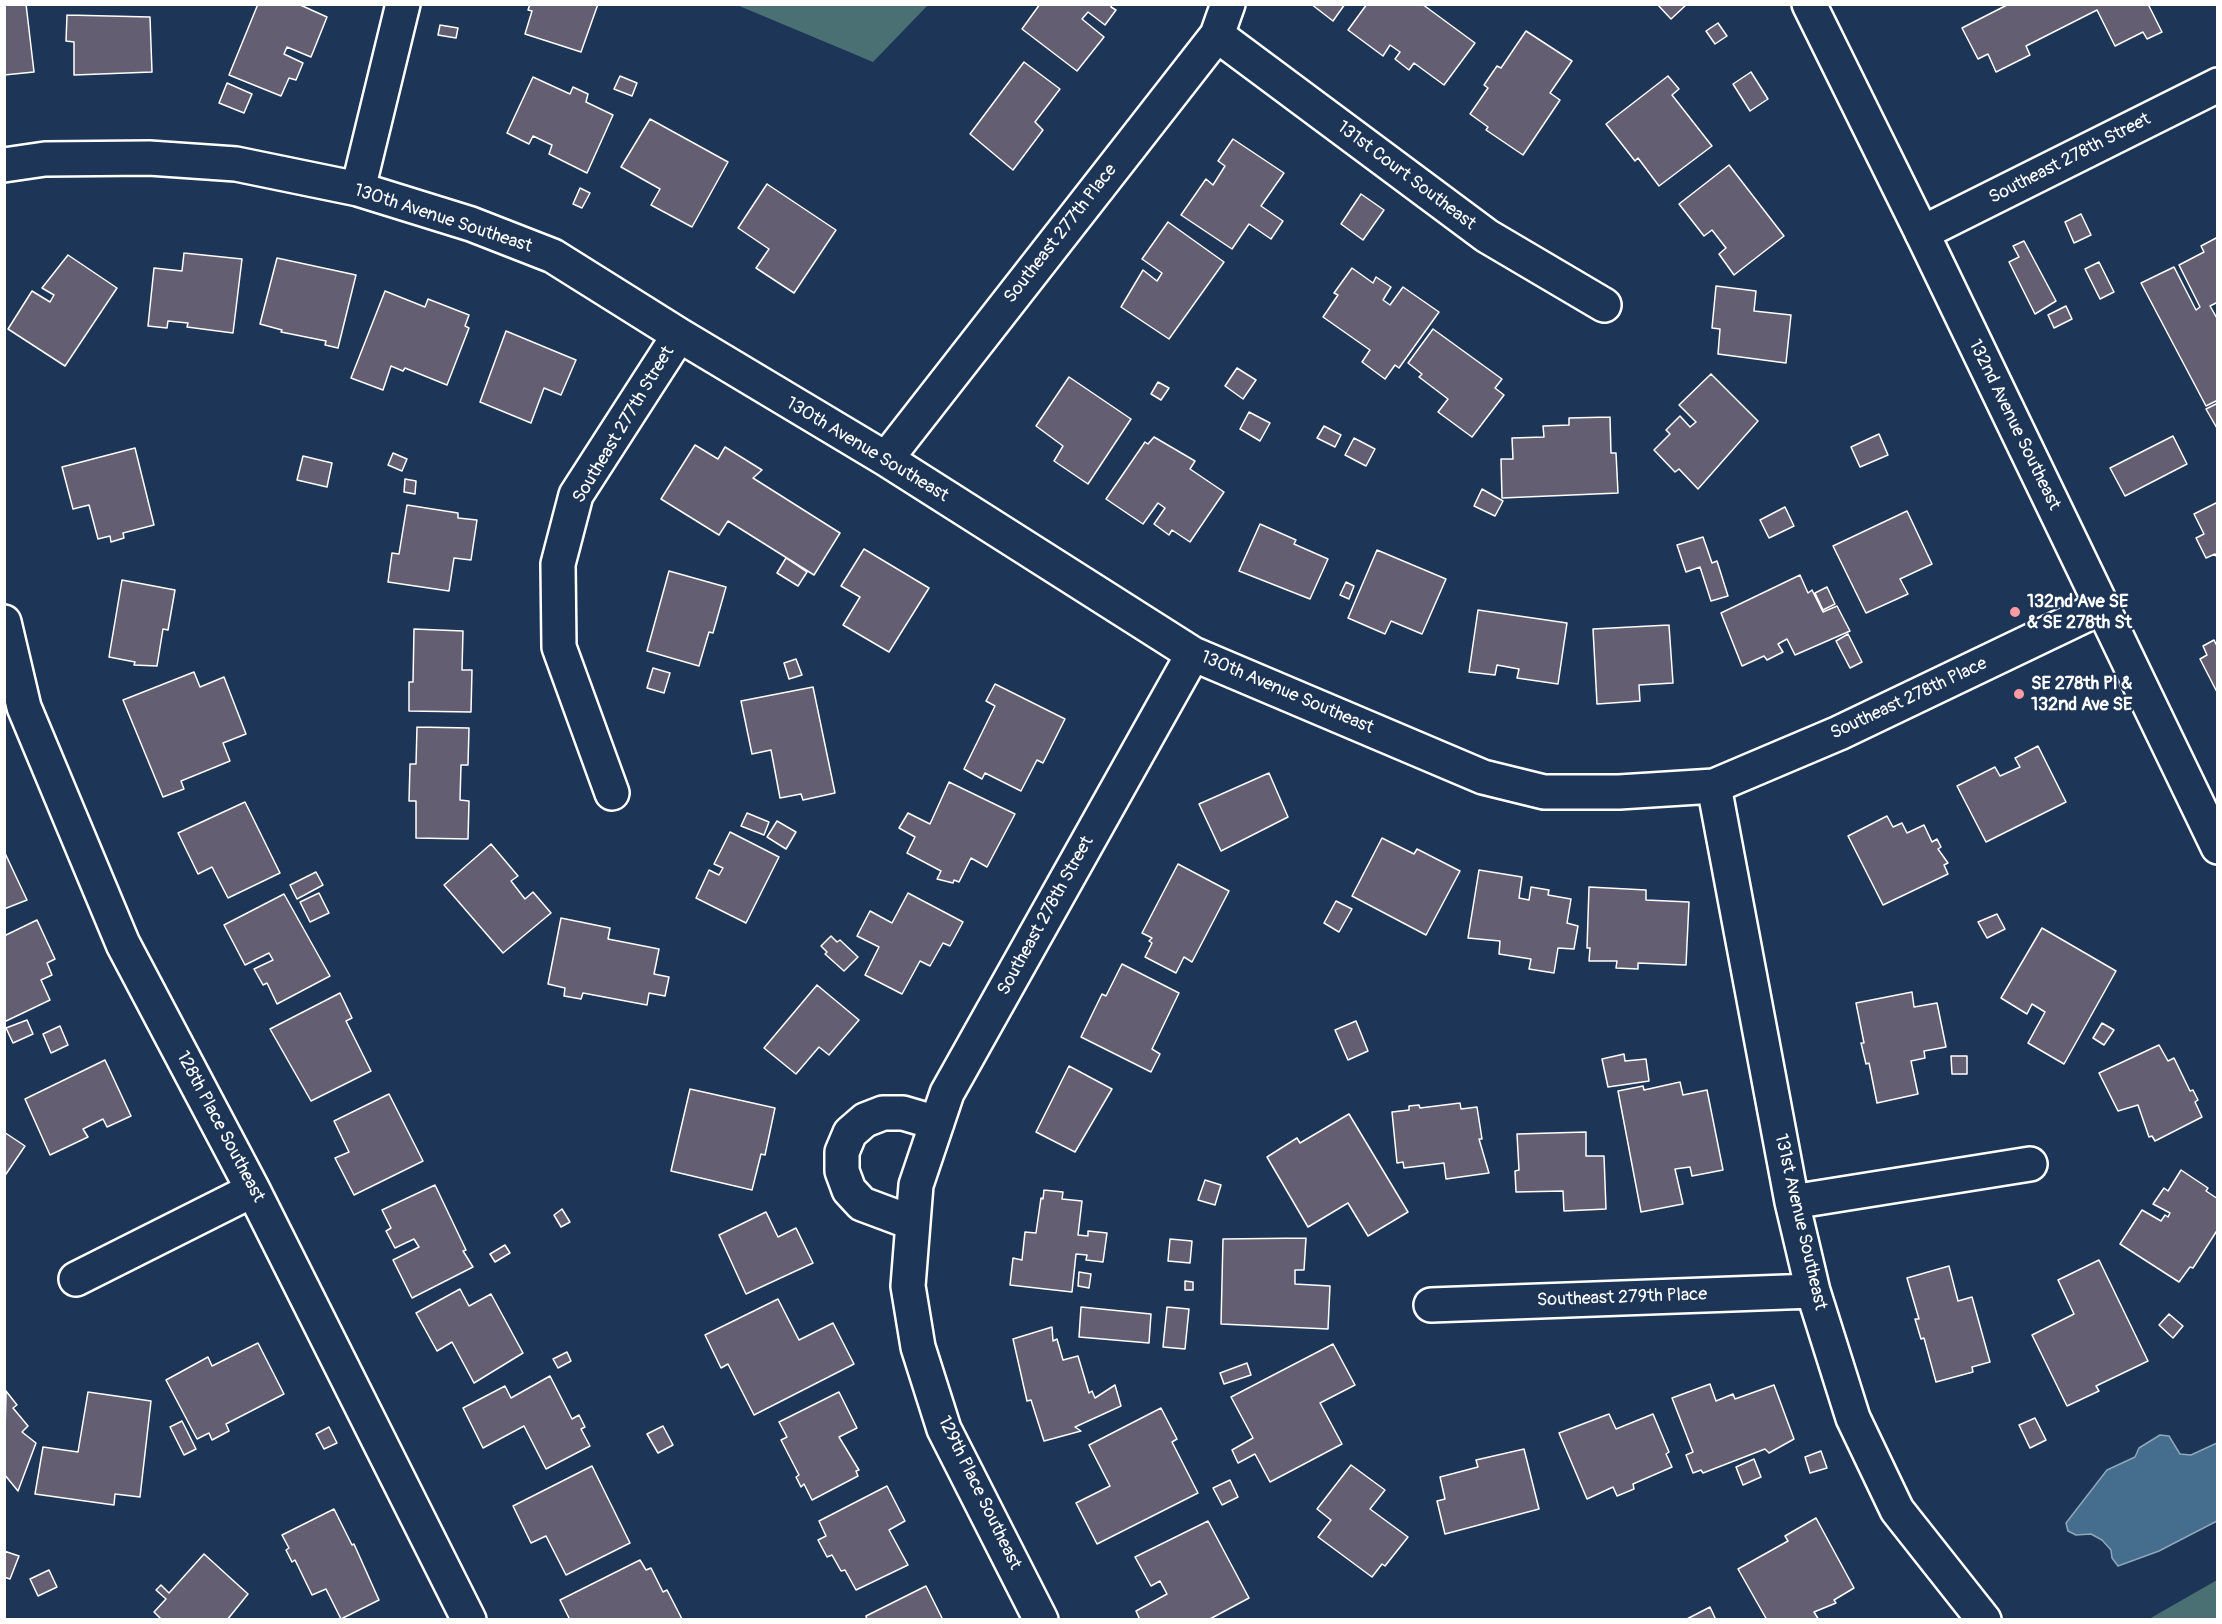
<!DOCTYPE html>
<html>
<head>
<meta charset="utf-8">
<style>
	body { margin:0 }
	#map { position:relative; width:2222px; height:1624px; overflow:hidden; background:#1d3557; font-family:Pangolin,sans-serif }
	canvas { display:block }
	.frame { position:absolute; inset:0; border:6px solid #fff; pointer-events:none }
</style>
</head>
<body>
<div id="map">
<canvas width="2222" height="1624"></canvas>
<div class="frame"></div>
</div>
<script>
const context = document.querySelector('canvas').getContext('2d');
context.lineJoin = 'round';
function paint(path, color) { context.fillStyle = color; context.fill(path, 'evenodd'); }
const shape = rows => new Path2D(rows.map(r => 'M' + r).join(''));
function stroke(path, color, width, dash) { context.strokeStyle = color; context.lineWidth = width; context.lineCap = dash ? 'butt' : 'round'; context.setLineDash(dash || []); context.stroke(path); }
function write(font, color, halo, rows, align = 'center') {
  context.font = font + ' Pangolin,sans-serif'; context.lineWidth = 4.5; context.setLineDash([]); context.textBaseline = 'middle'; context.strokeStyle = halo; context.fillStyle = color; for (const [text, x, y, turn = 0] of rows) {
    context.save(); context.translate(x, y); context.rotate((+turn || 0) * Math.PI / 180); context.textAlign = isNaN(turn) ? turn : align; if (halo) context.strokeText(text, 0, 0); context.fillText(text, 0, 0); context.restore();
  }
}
paint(shape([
	[737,5,928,5,873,62],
	[2217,1580,2217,1619,2149,1619]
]), '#4a7073');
const water = shape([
	[2160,1435,2169,1436,2180,1454,2191,1455,2217,1443,2217,1521,2159,1551,2118,1566,2112,1558,2111,1550,2102,1540,2091,1534,2076,1535,2068,1531,2066,1523,2107,1470,2135,1457,2139,1448,2160,1435]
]);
paint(water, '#456d8d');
stroke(water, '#8fa7bb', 1.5);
const building = shape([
	[4,4,26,4,34,72,4,75,4,4],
	[258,4,298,4,327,17,311,57,287,47,284,54,303,63,296,80,289,78,281,96,229,75,258,4],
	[530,4,598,4,581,52,525,34,532,11,528,10,530,4],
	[1040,4,1112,4,1111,7,1116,10,1105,25,1088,12,1082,19,1104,37,1077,71,1022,29,1040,4],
	[1311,4,1345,4,1333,21,1311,4],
	[1367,4,1422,4,1475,43,1444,85,1414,63,1409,70,1395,59,1400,52,1390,45,1383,56,1348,30,1367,4],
	[1657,4,1686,4,1686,5,1671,19,1657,4],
	[2009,4,2148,4,2162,32,2147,39,2143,32,2115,46,2097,10,2026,46,2030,55,1996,72,1988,54,1978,59,1962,28,2009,4],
	[67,15,150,17,152,72,74,75,74,42,66,41,67,15],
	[1718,23,1727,36,1715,44,1706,31,1718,23],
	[440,25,458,28,456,38,438,35,440,25],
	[1526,31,1572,61,1550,93,1560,100,1523,155,1486,130,1488,127,1470,114,1488,88,1484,85,1497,66,1501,68,1526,31],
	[1024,62,1060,89,1035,122,1043,130,1013,170,970,134,1024,62],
	[1751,72,1768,99,1750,111,1733,84,1751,72],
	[620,76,637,83,632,96,614,89,620,76],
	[1668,76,1679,89,1672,95,1712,146,1659,186,1638,158,1635,161,1606,124,1668,76],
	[533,77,570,94,573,87,588,94,586,102,613,115,587,173,549,154,552,145,533,136,529,144,507,133,533,77],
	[227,83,252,94,244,113,219,103,227,83],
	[650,119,728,162,692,227,651,205,660,189,621,167,650,119],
	[1233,139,1284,173,1261,206,1283,221,1271,239,1249,224,1232,249,1181,215,1206,179,1213,185,1225,166,1218,161,1233,139],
	[1729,165,1784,236,1734,275,1719,254,1726,248,1712,230,1704,236,1679,204,1729,165],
	[767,184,836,230,794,293,756,268,769,249,738,228,767,184],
	[580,188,590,193,582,208,573,204,580,188],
	[1361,194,1384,210,1363,240,1341,224,1361,194],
	[2081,214,2091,235,2074,243,2065,222,2081,214],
	[1168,222,1224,262,1169,339,1121,307,1143,270,1157,281,1162,273,1142,259,1168,222],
	[2218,237,2218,302,2210,306,2218,320,2218,400,2206,406,2141,283,2174,267,2196,310,2200,307,2179,265,2204,252,2201,246,2218,237],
	[2024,241,2056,301,2035,314,2009,262,2019,257,2013,246,2024,241],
	[184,253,242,259,233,333,187,327,188,323,168,321,167,328,148,326,154,268,182,271,184,253],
	[68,255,117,288,65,366,8,329,32,291,50,302,54,295,42,288,68,255],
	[277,258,356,275,338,348,325,345,326,341,281,332,282,330,260,324,277,258],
	[2099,262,2114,292,2100,299,2085,269,2099,262],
	[1352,268,1373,283,1376,277,1391,287,1383,300,1390,305,1403,287,1439,312,1399,368,1395,365,1385,379,1362,362,1370,350,1323,317,1338,295,1334,293,1352,268],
	[1716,286,1756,291,1754,311,1791,315,1786,363,1718,354,1720,329,1712,328,1716,286],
	[385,291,425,307,428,299,469,315,465,326,469,328,447,385,405,368,403,371,391,366,383,390,351,378,385,291],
	[2066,306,2072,319,2054,328,2048,315,2066,306],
	[1433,329,1502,379,1495,388,1504,395,1472,437,1438,412,1448,399,1419,377,1422,374,1408,363,1433,329],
	[506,331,576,360,561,395,544,388,531,423,480,402,506,331],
	[1237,368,1256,380,1243,399,1225,386,1237,368],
	[1711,374,1758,421,1698,489,1679,469,1675,472,1654,450,1670,434,1666,430,1680,416,1690,427,1696,422,1679,405,1711,374],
	[1069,377,1131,419,1088,484,1054,461,1063,446,1036,426,1069,377],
	[1158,382,1169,388,1161,400,1151,394,1158,382],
	[2218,403,2218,430,2206,409,2218,403],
	[1249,412,1270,423,1260,441,1240,429,1249,412],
	[1610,417,1611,453,1616,453,1618,493,1502,498,1501,459,1513,459,1512,438,1544,437,1543,426,1569,425,1569,418,1610,417],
	[1324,426,1341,435,1335,447,1317,438,1324,426],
	[1879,434,1888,455,1860,467,1851,447,1879,434],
	[2173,436,2187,464,2125,496,2110,468,2173,436],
	[1154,437,1195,461,1190,469,1224,492,1190,542,1172,530,1169,535,1154,524,1165,508,1158,503,1143,524,1106,499,1145,442,1148,444,1154,437],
	[1354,438,1375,449,1366,466,1345,455,1354,438],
	[695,445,718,459,725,447,762,470,753,478,840,533,814,575,728,521,719,535,661,499,695,445],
	[135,448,154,525,123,533,124,538,111,542,110,536,98,539,89,505,73,509,62,467,135,448],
	[393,453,407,459,402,471,388,465,393,453],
	[303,456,332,463,327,487,297,480,303,456],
	[405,479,416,481,415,494,404,492,405,479],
	[1482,489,1503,501,1495,516,1474,506,1482,489],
	[2218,502,2218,559,2215,554,2206,558,2196,538,2204,534,2194,514,2218,502],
	[407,505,458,513,458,518,477,520,471,560,454,558,449,591,388,582,392,553,399,554,407,505],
	[1785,507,1794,526,1769,538,1760,520,1785,507],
	[1907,511,1932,564,1900,579,1908,594,1866,613,1833,546,1907,511],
	[1260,524,1296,540,1294,544,1328,559,1310,599,1239,571,1260,524],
	[1703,537,1712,563,1717,561,1728,596,1711,601,1700,567,1686,572,1677,545,1703,537],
	[864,549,929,588,889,652,843,625,860,597,841,586,864,549],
	[1377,550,1446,579,1422,634,1391,621,1385,634,1348,618,1377,550],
	[786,558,807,572,798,586,777,573,786,558],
	[669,571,726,587,713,633,709,632,699,666,647,651,669,571],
	[1800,575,1808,593,1812,590,1823,612,1837,606,1850,631,1795,655,1787,639,1778,644,1783,652,1767,660,1764,656,1742,666,1721,613,1800,575],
	[122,580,175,590,168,630,163,629,157,666,134,665,135,662,109,657,122,580],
	[1346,582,1354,586,1349,599,1340,595,1346,582],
	[1827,587,1835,604,1823,610,1815,593,1827,587],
	[1478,610,1567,623,1558,684,1517,678,1519,669,1497,665,1495,675,1469,672,1478,610],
	[1669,625,1673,683,1639,685,1640,701,1597,704,1593,629,1669,625],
	[414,629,463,631,462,670,472,670,471,712,409,711,409,682,413,682,414,629],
	[1848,634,1862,662,1850,668,1836,641,1848,634],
	[2214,640,2218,648,2218,694,2200,659,2207,655,2203,646,2214,640],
	[796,659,802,675,789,679,784,663,796,659],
	[653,668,670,673,664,693,647,688,653,668],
	[194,672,200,687,224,677,246,734,223,743,230,761,181,781,184,789,163,797,123,700,194,672],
	[995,684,1065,719,1043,763,1037,760,1021,791,985,773,982,779,964,769,995,706,986,701,995,684],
	[813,687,835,793,803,800,801,794,780,798,771,750,752,754,741,701,813,687],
	[417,727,469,728,468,765,461,765,460,800,469,801,468,839,416,838,416,801,409,801,410,764,416,764,417,727],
	[2038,746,2066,802,1986,842,1957,786,1995,767,2000,776,2020,767,2015,758,2038,746],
	[1269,773,1288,817,1221,851,1199,804,1269,773],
	[949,782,1015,814,987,867,971,858,959,882,954,880,953,883,937,879,941,871,907,853,915,837,899,828,908,813,930,824,949,782],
	[245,802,280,873,228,898,212,867,198,874,178,833,245,802],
	[747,813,769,822,764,835,741,826,747,813],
	[1887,816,1893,827,1902,823,1907,833,1924,825,1932,842,1937,839,1941,847,1938,849,1948,863,1944,865,1948,874,1883,905,1848,836,1887,816],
	[777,821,796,832,786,849,767,837,777,821],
	[730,832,779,857,746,923,696,898,709,870,719,875,723,868,714,864,730,832],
	[1382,838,1414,854,1417,849,1460,871,1426,935,1352,896,1382,838],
	[491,844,518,876,511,881,525,899,533,892,551,913,503,953,444,885,491,844],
	[4,851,27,900,4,909,4,851],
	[1178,864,1229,891,1192,962,1184,957,1176,973,1145,957,1152,943,1149,941,1152,938,1142,933,1178,864],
	[1479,870,1522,877,1519,898,1529,900,1531,887,1549,890,1548,895,1571,899,1567,923,1578,926,1574,949,1558,948,1554,973,1529,969,1531,959,1499,954,1500,941,1468,938,1479,870],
	[316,872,323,885,297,899,290,885,316,872],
	[1589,887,1646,890,1646,900,1689,902,1686,965,1638,963,1638,969,1616,968,1617,961,1589,961,1590,948,1587,948,1589,887],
	[319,893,329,913,310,922,300,902,319,893],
	[908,893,963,922,950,946,943,943,930,966,920,961,902,994,865,975,879,947,857,936,870,911,892,923,908,893],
	[284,894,330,976,277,1004,267,983,263,985,254,969,273,960,269,953,245,965,224,925,284,894],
	[1336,901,1352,909,1339,932,1324,923,1336,901],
	[1997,914,2005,929,1987,938,1978,922,1997,914],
	[561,918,610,928,608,939,659,949,654,974,669,977,665,996,649,993,647,1005,583,993,581,999,564,996,565,988,548,984,561,918],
	[37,920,55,959,47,963,52,975,41,980,50,1000,4,1022,4,936,37,920],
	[2042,928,2116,971,2064,1064,2028,1043,2045,1012,2032,1004,2027,1014,2001,998,2042,928],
	[831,936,837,942,840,940,858,957,844,971,825,954,827,952,821,946,831,936],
	[1122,964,1179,993,1152,1049,1160,1054,1151,1072,1081,1037,1102,994,1106,996,1122,964],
	[817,985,859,1020,829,1055,819,1047,796,1074,764,1048,817,985],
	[1912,992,1914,1007,1937,1003,1946,1047,1924,1051,1925,1058,1911,1061,1918,1094,1877,1103,1869,1063,1866,1064,1861,1043,1864,1043,1856,1003,1912,992],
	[340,993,352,1018,346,1021,371,1071,311,1101,270,1029,340,993],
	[27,1020,33,1034,13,1043,6,1028,27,1020],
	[1356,1021,1368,1051,1348,1060,1335,1030,1356,1021],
	[2102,1023,2114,1030,2104,1045,2093,1038,2102,1023],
	[60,1026,68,1045,51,1053,43,1034,60,1026],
	[2159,1045,2168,1061,2174,1058,2190,1091,2193,1090,2198,1100,2195,1102,2202,1117,2155,1141,2152,1136,2149,1137,2138,1105,2118,1111,2099,1073,2159,1045],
	[1624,1054,1625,1061,1646,1059,1649,1081,1608,1087,1602,1059,1624,1054],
	[1951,1056,1967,1056,1967,1074,1952,1074,1951,1056],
	[105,1060,131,1116,107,1127,103,1119,83,1129,88,1137,50,1155,25,1099,105,1060],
	[1069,1066,1112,1089,1075,1152,1036,1132,1069,1066],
	[1680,1082,1683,1095,1707,1090,1723,1170,1692,1176,1690,1167,1675,1169,1683,1204,1641,1212,1618,1091,1643,1086,1644,1090,1680,1082],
	[690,1089,775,1108,765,1155,761,1154,752,1190,671,1171,690,1089],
	[389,1094,423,1161,354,1195,335,1158,349,1152,334,1121,389,1094],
	[1460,1103,1461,1109,1477,1107,1482,1139,1479,1139,1489,1173,1446,1179,1444,1163,1404,1168,1403,1162,1397,1163,1392,1112,1409,1110,1409,1106,1419,1105,1420,1108,1460,1103],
	[1349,1114,1408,1212,1368,1236,1348,1203,1308,1227,1267,1157,1297,1138,1300,1143,1349,1114],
	[4,1132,25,1146,4,1177,4,1132],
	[1586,1132,1586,1156,1604,1156,1606,1209,1564,1211,1563,1191,1516,1192,1515,1171,1519,1170,1517,1134,1586,1132],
	[2181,1170,2208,1188,2206,1191,2218,1199,2218,1229,2193,1268,2190,1267,2179,1282,2120,1244,2142,1210,2161,1221,2165,1215,2168,1217,2170,1213,2153,1204,2164,1188,2168,1191,2181,1170],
	[1205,1180,1221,1185,1215,1205,1198,1200,1205,1180],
	[435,1185,466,1250,463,1251,473,1267,412,1298,393,1260,419,1247,414,1239,395,1248,386,1231,391,1228,382,1210,435,1185],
	[1044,1190,1063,1192,1062,1199,1082,1201,1078,1235,1088,1236,1088,1231,1107,1233,1103,1262,1086,1260,1087,1255,1076,1254,1072,1292,1010,1285,1013,1258,1022,1260,1025,1232,1036,1233,1041,1198,1043,1199,1044,1190],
	[562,1209,570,1222,561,1227,554,1215,562,1209],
	[766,1212,778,1237,796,1228,813,1263,746,1294,719,1235,766,1212],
	[1306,1238,1304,1270,1295,1270,1295,1284,1330,1286,1328,1329,1221,1324,1223,1239,1306,1238],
	[1170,1239,1192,1241,1190,1263,1168,1261,1170,1239],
	[505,1245,510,1253,495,1262,490,1254,505,1245],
	[2099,1260,2148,1361,2096,1386,2099,1391,2067,1406,2032,1335,2074,1314,2058,1280,2099,1260],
	[1949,1266,1958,1301,1972,1297,1990,1362,1972,1367,1973,1372,1936,1382,1924,1338,1921,1339,1915,1319,1919,1319,1907,1278,1949,1266],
	[1079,1272,1091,1274,1089,1288,1078,1286,1079,1272],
	[1185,1281,1193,1282,1193,1290,1185,1290,1185,1281],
	[460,1289,469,1306,491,1294,523,1353,474,1383,452,1342,437,1351,416,1313,460,1289],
	[778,1299,799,1340,833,1323,854,1364,754,1415,728,1364,721,1368,705,1335,778,1299],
	[1081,1307,1151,1314,1149,1343,1079,1337,1081,1307],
	[1167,1307,1189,1309,1185,1349,1163,1347,1167,1307],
	[2169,1314,2183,1326,2173,1338,2159,1325,2169,1314],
	[1052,1327,1053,1341,1057,1339,1063,1360,1078,1356,1089,1393,1092,1391,1095,1398,1115,1385,1121,1406,1075,1427,1081,1431,1044,1441,1031,1400,1027,1401,1013,1339,1052,1327],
	[258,1343,284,1394,226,1424,229,1431,212,1440,209,1433,197,1439,166,1380,208,1357,212,1366,258,1343],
	[1333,1344,1355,1385,1320,1403,1342,1444,1270,1482,1255,1454,1238,1463,1232,1450,1253,1438,1231,1397,1333,1344],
	[567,1352,571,1361,558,1368,553,1359,567,1352],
	[1247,1363,1251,1375,1224,1384,1220,1373,1247,1363],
	[550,1376,572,1419,579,1415,585,1427,581,1429,590,1446,546,1469,524,1426,483,1448,463,1408,505,1386,511,1398,550,1376],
	[1710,1384,1716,1401,1733,1394,1735,1399,1774,1385,1794,1439,1769,1453,1765,1449,1703,1473,1701,1470,1693,1473,1686,1455,1693,1452,1672,1398,1710,1384],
	[6,1391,17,1405,13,1408,28,1426,22,1432,36,1443,18,1491,4,1474,6,1391],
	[88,1392,151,1401,140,1497,115,1494,114,1505,35,1494,43,1447,78,1452,88,1392],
	[839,1392,857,1428,839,1437,859,1470,856,1471,858,1476,812,1500,804,1484,801,1487,796,1477,799,1475,781,1440,787,1437,779,1422,839,1392],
	[1161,1408,1177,1439,1172,1442,1198,1493,1097,1544,1076,1503,1110,1486,1089,1445,1161,1408],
	[1609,1414,1616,1429,1653,1414,1669,1452,1666,1454,1672,1467,1633,1484,1634,1489,1617,1496,1613,1487,1587,1499,1559,1433,1609,1414],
	[2035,1418,2046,1440,2030,1448,2019,1425,2035,1418],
	[182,1421,196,1449,184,1455,170,1427,182,1421],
	[663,1426,673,1445,658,1453,647,1434,663,1426],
	[329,1427,337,1443,324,1449,316,1434,329,1427],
	[1524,1449,1539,1509,1445,1534,1437,1501,1445,1499,1440,1477,1478,1467,1476,1460,1524,1449],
	[1821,1451,1827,1468,1810,1473,1805,1457,1821,1451],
	[1754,1459,1761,1477,1743,1485,1736,1467,1754,1459],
	[1351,1465,1385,1490,1370,1509,1408,1537,1385,1566,1382,1564,1372,1577,1318,1537,1331,1520,1317,1509,1351,1465],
	[592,1466,630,1543,566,1575,546,1536,531,1543,513,1506,592,1466],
	[1230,1480,1238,1497,1222,1505,1213,1488,1230,1480],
	[887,1486,905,1521,889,1530,908,1565,856,1590,845,1570,841,1571,832,1555,827,1557,818,1540,826,1536,819,1521,887,1486],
	[334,1509,352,1545,354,1544,379,1600,341,1619,326,1589,312,1595,295,1560,292,1562,286,1550,289,1548,282,1535,334,1509],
	[1816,1518,1854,1588,1834,1600,1836,1603,1814,1612,1819,1620,1767,1620,1738,1569,1788,1541,1785,1536,1816,1518],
	[1208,1521,1249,1598,1208,1620,1140,1620,1136,1611,1167,1594,1160,1581,1151,1586,1135,1557,1208,1521],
	[4,1551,19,1556,10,1579,4,1577,4,1551],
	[204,1554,248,1594,227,1620,162,1620,154,1612,166,1599,156,1590,161,1585,169,1593,204,1554],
	[640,1560,646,1570,651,1568,663,1592,667,1590,682,1619,570,1620,560,1600,640,1560],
	[49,1570,57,1587,38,1596,30,1579,49,1570],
	[926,1586,943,1620,867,1620,866,1616,926,1586],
	[1710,1607,1716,1620,1685,1620,1710,1607]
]);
paint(building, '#635e71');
stroke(building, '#fff', 1.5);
const street = shape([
	[1217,35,1487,236,1604,305],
	[4,165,45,159,149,158,236,164,358,189,471,224,553,256,679,335,886,459,1193,654,1483,777,1544,792,1619,792,1714,786,1839,733,2102,607],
	[358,189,403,4],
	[1922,233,2218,85],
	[886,459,1217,35,1228,4],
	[4,622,24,707,123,944,253,1190,469,1620],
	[1714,786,1792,1202,1813,1291,1853,1418,1897,1510,1984,1620],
	[612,793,559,647,558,564,576,495,679,335],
	[1792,1202,2030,1164],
	[913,1223,862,1204,849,1190,842,1171,842,1152,850,1133,865,1120,883,1113,903,1113,937,1123],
	[76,1279,253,1190],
	[1431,1305,1813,1291],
	[1041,1620,944,1429,918,1347,908,1286,916,1185,947,1093,1193,654]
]);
const secondary = shape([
	[1809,4,1922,233,2218,847]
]);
stroke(street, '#fff', 38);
stroke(secondary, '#fff', 38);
stroke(street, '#1d3557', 33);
stroke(secondary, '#1d3557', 33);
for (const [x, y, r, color] of [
	[2015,612,6,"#ff9aa2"],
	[2019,694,6,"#ff9aa2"]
]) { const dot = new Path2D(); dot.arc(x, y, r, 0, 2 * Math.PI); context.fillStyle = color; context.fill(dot); stroke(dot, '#1d3557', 2); }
write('18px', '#fff', '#1d3557', [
	["Southeast 278th Street",2070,159,-27],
	["131st Court Southeast",1406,176,37],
	["130th Avenue Southeast",443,219,18],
	["Southeast 277th Place",1061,234,-52],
	["Southeast 277th Street",624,425,-59],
	["132nd Avenue Southeast",2014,425,64],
	["130th Avenue Southeast",867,450,31],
	["130th Avenue Southeast",1287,693,23],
	["Southeast 278th Place",1909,699,-25],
	["Southeast 278th Street",1046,916,-61],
	["128th Place Southeast",220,1127,62],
	["131st Avenue Southeast",1800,1222,77],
	["Southeast 279th Place",1622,1298,-2],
	["129th Place Southeast",979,1493,64]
]);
write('bold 18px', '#fff', '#1d3557', [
	["132nd Ave SE",2027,602],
	["& SE 278th St",2027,623],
	["SE 278th Pl &",2031,684],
	["132nd Ave SE",2031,705]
], 'left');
</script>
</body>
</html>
